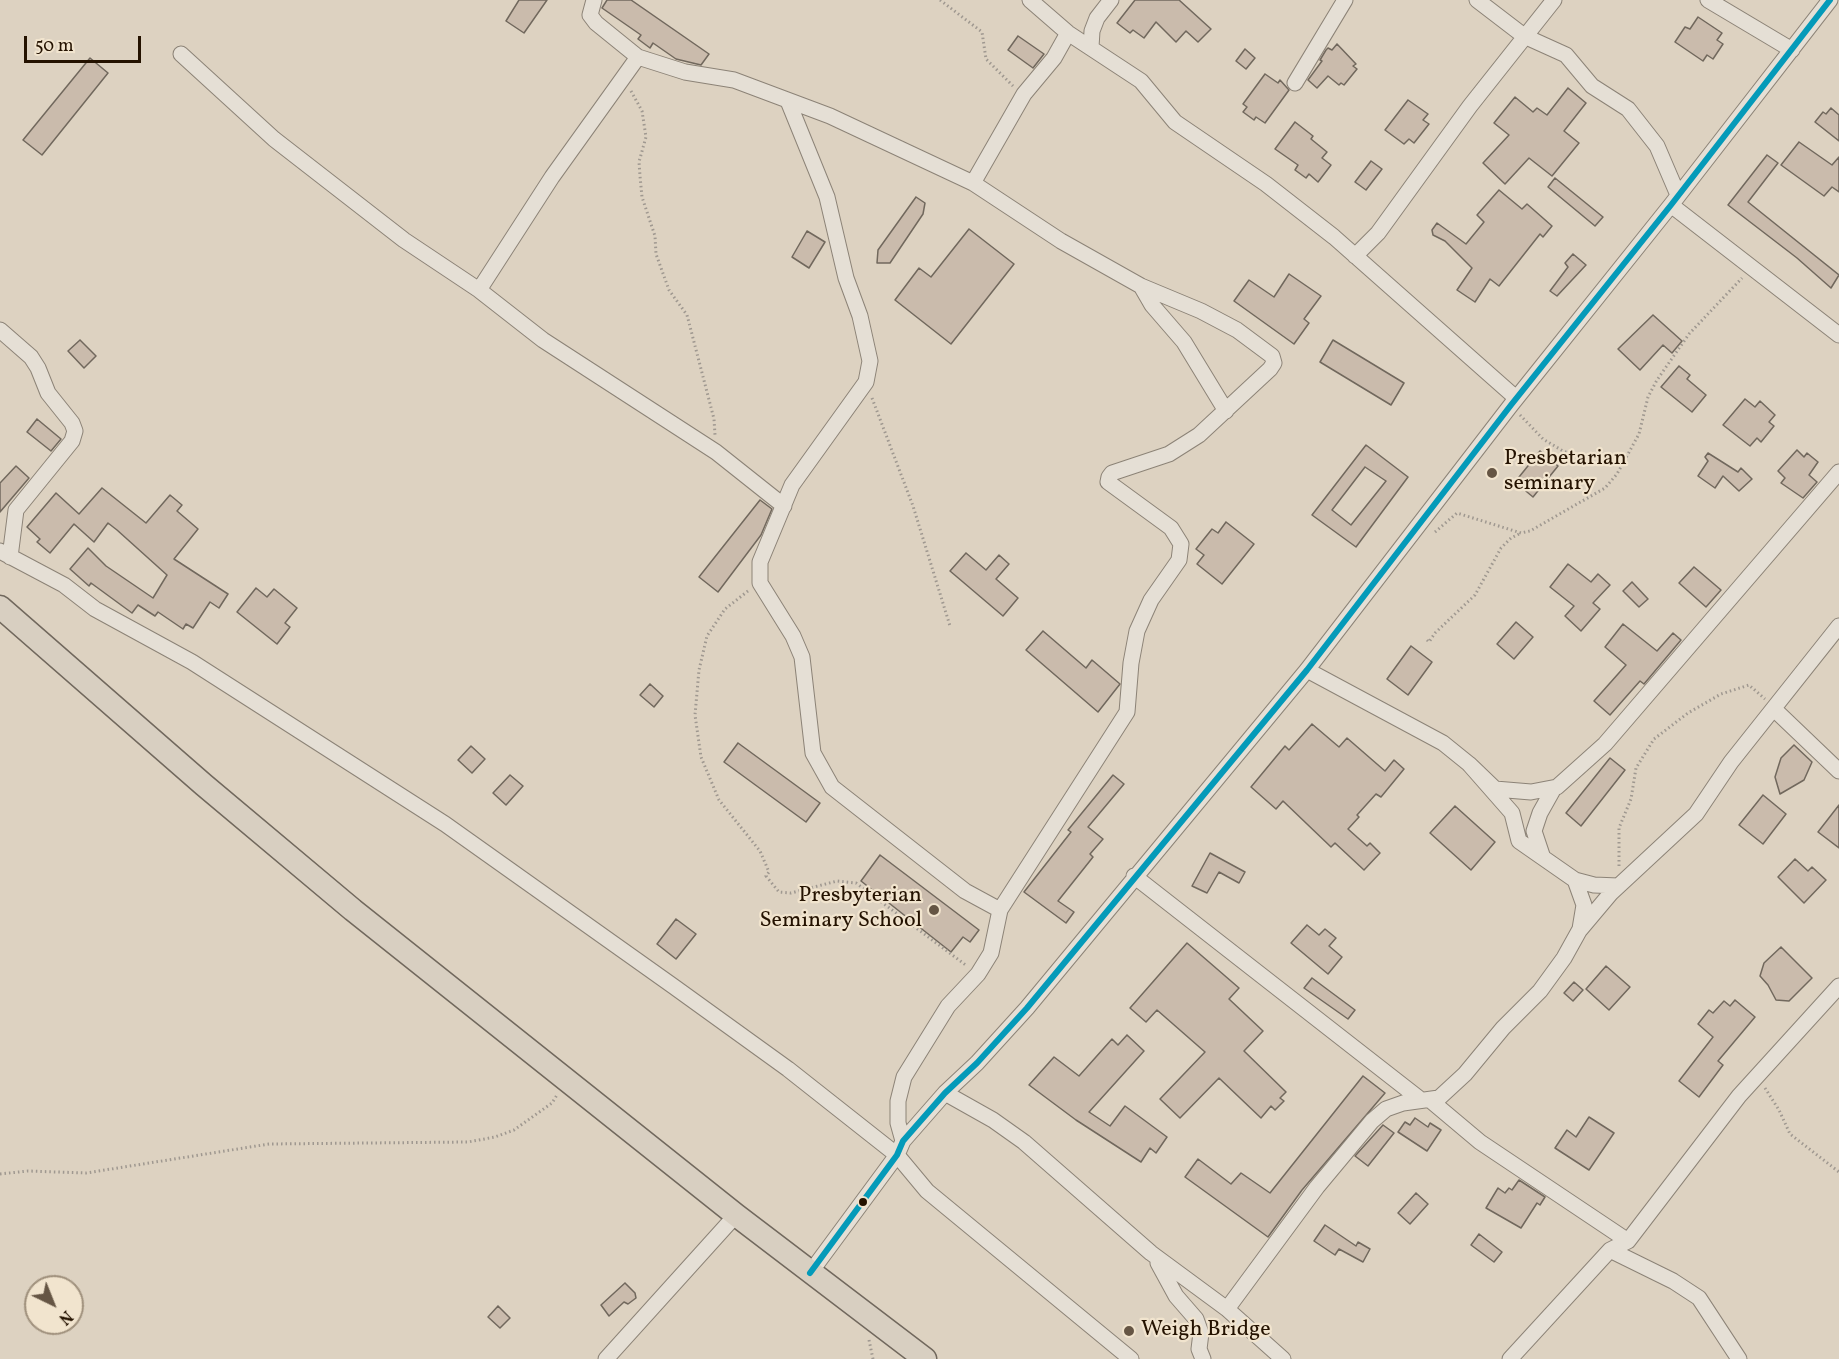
<!DOCTYPE html>
<html>
<head>
<meta charset="utf-8">
<style>
	body { margin:0 }
	#map { position:relative; width:1839px; height:1359px; overflow:hidden; background:#ddd2c1; font-family:Vollkorn,serif }
	canvas { display:block }
	.north { position:absolute; left:24px; top:1275px; width:60px; height:60px; box-sizing:border-box; background:#f1e4ce; border:2px solid #9f907c; border-radius:50%; rotate:137deg; font-size:16px; font-weight:700; line-height:24px; text-align:center; color:#241200 }
	.north::after { content:''; display:block; margin:auto; width:21px; height:27px; background:#655544; clip-path:polygon(50% 0,100% 100%,50% 72%,0 100%) }
	.scale { position:absolute; left:24px; top:36px; width:117px; height:27px; box-sizing:border-box; border:3px solid #241200; border-top:0; padding-left:8px; font-size:18px; line-height:21px; white-space:nowrap; color:#241200; -webkit-text-stroke:4px #f1e4ce; paint-order:stroke }
</style>
</head>
<body>
<div id="map">
<canvas width="1839" height="1359"></canvas>
<div class="north">N</div>
<div class="scale">50 m</div>
</div>
<script>
const context = document.querySelector('canvas').getContext('2d');
context.lineJoin = 'round';
function paint(path, color) { context.fillStyle = color; context.fill(path, 'evenodd'); }
const shape = rows => new Path2D(rows.map(r => 'M' + r).join(''));
function stroke(path, color, width, dash) { context.strokeStyle = color; context.lineWidth = width; context.lineCap = dash ? 'butt' : 'round'; context.setLineDash(dash || []); context.stroke(path); }
function write(font, color, halo, rows, align = 'center') {
  context.font = font + ' Vollkorn,serif'; context.lineWidth = 4.5; context.setLineDash([]); context.textBaseline = 'middle'; context.strokeStyle = halo; context.fillStyle = color; for (const [text, x, y, turn = 0] of rows) {
    context.save(); context.translate(x, y); context.rotate((+turn || 0) * Math.PI / 180); context.textAlign = isNaN(turn) ? turn : align; if (halo) context.strokeText(text, 0, 0); context.fillText(text, 0, 0); context.restore();
  }
}
const building = shape([
	[519,0,547,0,524,33,506,21,519,0],
	[607,0,631,0,709,54,701,65,676,59,653,43,650,48,638,39,641,35,602,8,607,0],
	[1135,0,1179,0,1211,29,1198,42,1186,31,1176,42,1156,22,1144,38,1133,30,1130,33,1117,23,1135,0],
	[1698,17,1722,33,1717,40,1723,44,1713,59,1707,55,1703,61,1675,42,1685,27,1690,29,1698,17],
	[1018,36,1044,54,1033,68,1008,50,1018,36],
	[1337,44,1356,64,1353,66,1357,69,1344,85,1341,83,1339,85,1328,76,1317,88,1308,80,1322,61,1320,60,1326,50,1328,48,1332,50,1337,44],
	[1245,49,1255,58,1246,69,1236,61,1245,49],
	[90,58,108,73,42,155,23,140,90,58],
	[1265,74,1278,83,1280,80,1289,90,1265,123,1256,117,1254,120,1243,112,1247,107,1243,104,1265,74],
	[1568,88,1586,103,1564,131,1579,143,1552,176,1529,158,1505,184,1483,163,1509,135,1494,123,1515,97,1533,112,1537,108,1547,115,1568,88],
	[1408,100,1428,114,1423,120,1429,124,1414,143,1409,139,1404,144,1385,130,1408,100],
	[1831,108,1839,115,1839,141,1815,122,1823,112,1826,114,1831,108],
	[1295,122,1313,136,1311,139,1327,152,1322,158,1331,165,1318,182,1309,174,1306,178,1295,170,1298,165,1275,149,1295,122],
	[1799,142,1832,165,1839,157,1839,192,1832,187,1824,196,1781,165,1799,142],
	[1767,155,1778,163,1748,202,1839,275,1831,288,1797,258,1728,205,1767,155],
	[1371,161,1382,169,1366,190,1355,182,1371,161],
	[1555,178,1603,217,1595,226,1548,187,1555,178],
	[1499,190,1522,209,1527,204,1552,226,1543,237,1540,234,1499,286,1490,279,1475,302,1457,290,1472,268,1445,241,1433,235,1432,230,1437,223,1466,244,1484,222,1477,215,1499,190],
	[916,197,925,203,923,214,890,263,877,263,878,250,916,197],
	[969,229,1014,264,951,344,895,300,919,268,931,277,969,229],
	[807,231,825,242,809,268,792,257,807,231],
	[1573,254,1586,265,1557,296,1550,291,1568,267,1565,263,1573,254],
	[1289,274,1321,296,1304,319,1309,323,1294,344,1234,301,1249,280,1274,297,1289,274],
	[1653,315,1682,341,1672,353,1663,345,1640,370,1618,349,1653,315],
	[80,340,96,356,84,368,68,351,80,340],
	[1333,340,1404,383,1391,405,1320,362,1333,340],
	[1679,366,1690,375,1687,379,1706,395,1692,412,1661,387,1679,366],
	[1745,399,1755,407,1760,401,1775,415,1769,422,1774,426,1761,442,1757,438,1750,446,1723,425,1745,399],
	[37,419,61,439,51,451,27,432,37,419],
	[1366,445,1408,477,1356,547,1312,515,1366,445],
	[1365,467,1386,481,1351,525,1332,510,1365,467],
	[1797,450,1804,457,1807,453,1818,462,1809,475,1817,482,1803,498,1781,483,1785,478,1778,471,1797,450],
	[1540,451,1558,466,1533,497,1515,482,1540,451],
	[1708,453,1738,472,1741,468,1752,479,1739,491,1723,476,1715,488,1698,476,1708,461,1705,457,1708,453],
	[16,466,29,478,0,512,0,483,16,466],
	[102,488,146,523,170,495,182,505,177,511,198,529,174,559,228,594,219,608,210,602,193,628,186,624,183,629,158,612,155,616,138,605,132,613,91,583,89,586,70,569,88,548,106,566,153,598,167,575,117,530,108,523,94,542,74,524,50,553,37,542,40,539,27,527,56,493,79,514,102,488],
	[760,500,772,509,761,535,718,592,699,577,760,500],
	[1226,522,1254,544,1222,584,1197,564,1204,555,1196,549,1212,529,1218,533,1226,522],
	[966,553,986,570,999,555,1009,564,996,579,1018,598,1003,616,950,571,966,553],
	[1568,564,1591,582,1598,574,1610,585,1593,603,1600,609,1581,631,1565,616,1574,606,1550,587,1568,564],
	[1694,567,1721,590,1706,607,1679,583,1694,567],
	[1632,582,1648,599,1639,607,1623,591,1632,582],
	[256,588,267,597,274,589,297,608,285,623,290,627,277,644,237,612,256,588],
	[1516,622,1533,637,1514,659,1497,644,1516,622],
	[1623,624,1657,651,1673,633,1681,640,1644,684,1640,681,1610,715,1594,701,1626,665,1605,647,1623,624],
	[1043,631,1086,668,1092,660,1120,684,1098,712,1026,650,1043,631],
	[1411,646,1432,662,1408,695,1387,679,1411,646],
	[650,684,663,696,654,707,640,695,650,684],
	[1312,724,1339,747,1347,738,1385,771,1394,760,1404,769,1381,797,1376,794,1357,815,1359,817,1348,829,1367,846,1370,843,1380,853,1364,870,1335,843,1331,847,1283,801,1276,809,1251,787,1285,746,1289,750,1312,724],
	[738,743,820,803,806,822,724,762,738,743],
	[1794,745,1812,762,1804,780,1780,794,1775,777,1781,758,1794,745],
	[471,746,485,759,472,773,458,760,471,746],
	[1610,758,1625,770,1581,826,1566,813,1610,758],
	[510,775,523,786,506,805,493,793,510,775],
	[1113,775,1124,784,1088,827,1103,839,1090,854,1093,857,1058,901,1074,912,1066,923,1024,892,1071,832,1068,830,1113,775],
	[1763,795,1786,814,1763,844,1739,825,1763,795],
	[1839,805,1839,848,1818,832,1839,805],
	[1455,806,1495,842,1471,870,1430,833,1455,806],
	[1210,853,1245,872,1239,883,1219,872,1207,893,1192,886,1210,853],
	[880,855,979,930,970,942,963,937,951,952,861,881,880,855],
	[1795,859,1808,871,1812,867,1826,880,1804,903,1778,877,1795,859],
	[676,919,696,934,676,959,657,944,676,919],
	[1307,925,1319,935,1325,929,1336,938,1329,946,1342,957,1328,974,1291,943,1307,925],
	[1187,943,1239,988,1229,999,1263,1031,1244,1051,1286,1092,1280,1098,1284,1101,1275,1110,1271,1106,1261,1118,1219,1078,1180,1118,1160,1099,1205,1052,1157,1010,1146,1022,1130,1008,1187,943],
	[1781,947,1812,978,1789,1001,1776,1000,1768,985,1760,976,1764,963,1781,947],
	[1606,966,1630,987,1609,1010,1586,989,1606,966],
	[1312,978,1355,1010,1348,1019,1304,988,1312,978],
	[1574,982,1583,990,1573,1001,1564,993,1574,982],
	[1735,1000,1755,1017,1718,1061,1723,1065,1699,1097,1679,1081,1713,1037,1698,1024,1709,1010,1713,1013,1724,1001,1730,1006,1735,1000],
	[1127,1035,1144,1051,1089,1112,1110,1126,1125,1106,1167,1137,1156,1153,1150,1148,1141,1162,1076,1120,1029,1085,1054,1057,1079,1076,1112,1039,1118,1045,1127,1035],
	[1363,1076,1385,1093,1302,1190,1268,1237,1185,1177,1198,1159,1231,1184,1241,1173,1270,1193,1363,1076],
	[1589,1117,1614,1133,1589,1170,1555,1148,1567,1130,1576,1137,1589,1117],
	[1415,1118,1428,1127,1430,1123,1441,1130,1427,1151,1398,1132,1405,1122,1410,1125,1415,1118],
	[1383,1125,1394,1133,1368,1166,1355,1156,1383,1125],
	[1519,1180,1545,1197,1540,1205,1537,1203,1521,1228,1486,1208,1498,1188,1505,1193,1509,1188,1512,1190,1519,1180],
	[1416,1193,1428,1204,1410,1224,1398,1213,1416,1193],
	[1325,1225,1356,1246,1358,1242,1370,1249,1363,1262,1339,1249,1335,1255,1314,1241,1325,1225],
	[1479,1234,1502,1252,1494,1262,1471,1245,1479,1234],
	[625,1283,635,1293,636,1298,628,1304,624,1302,609,1316,601,1305,625,1283],
	[498,1306,510,1318,500,1328,488,1317,498,1306]
]);
paint(building, '#cabbac');
stroke(building, '#71685d', 1.5);
const minor = shape([
	[594,0,590,15,596,23,638,57,685,72,734,80,830,116,973,183,1061,241,1141,286,1201,311,1237,330,1272,356,1274,363,1270,369,1199,435,1169,454,1112,473,1109,477,1108,482,1171,528,1181,544,1179,560,1151,600,1137,631,1131,663,1127,712,1000,910],
	[1030,0,1068,33,1141,81,1175,122,1266,184,1334,237,1516,398],
	[1477,0,1524,36,1566,55,1592,86,1628,109,1657,146,1678,195],
	[1708,0,1792,50],
	[1091,47,1092,31,1097,18,1111,0],
	[181,54,274,139,404,240,479,290,543,340,716,452,784,506],
	[1295,83,1345,0],
	[788,101,827,197,846,278,860,316,870,361,866,382,792,485,760,562,760,583,793,636,802,657,813,753,832,787,965,891,1000,910,991,953,978,974,948,1006,904,1077,898,1101,898,1123,903,1141],
	[973,183,1024,94,1054,58,1068,33],
	[1671,205,1839,335],
	[1355,256,1378,233,1470,106,1554,0],
	[1141,286,1152,305,1184,342,1226,411],
	[479,290,552,177,638,57],
	[0,330,31,357,38,368,48,393,72,423,75,431,72,441,16,510,10,557],
	[0,551,64,585,95,609,192,662,445,824,673,986,788,1069,897,1155,927,1191,1131,1359],
	[1307,670,1443,743,1469,764,1512,813,1519,841,1575,880,1594,885,1618,886],
	[1774,709,1839,771],
	[1469,764,1495,789,1531,792,1557,787,1605,744,1839,472],
	[1542,855,1534,831,1540,813,1554,788],
	[1134,876,1421,1100],
	[1575,880,1584,905,1580,929],
	[945,1093,993,1120,1024,1142,1151,1253,1227,1309,1283,1359],
	[1430,1100,1480,1142,1628,1241],
	[1610,1250,1673,1281,1699,1298,1739,1359],
	[1158,1263,1176,1296,1196,1319,1201,1333,1199,1349,1203,1359],
	[810,1273,897,1155,903,1141,945,1093,977,1063,1027,1008,1307,670,1511,405,1671,205,1830,0],
	[1227,1309,1317,1187,1372,1121,1386,1109,1403,1103,1439,1098,1465,1074,1503,1028,1540,991,1564,958,1579,931,1611,893,1696,814,1731,762,1839,626],
	[606,1359,736,1215],
	[1510,1359,1610,1250,1628,1241,1739,1096,1839,986]
]);
const highway = shape([
	[0,607,204,785,353,910,736,1215,925,1359]
]);
stroke(minor, '#8c8377', 17);
stroke(highway, '#71685d', 25);
stroke(shape([
	[940,0,982,32,986,59,1013,86],
	[631,91,642,111,646,137,639,162,640,176,642,197,655,236,656,254,669,290,687,315,714,419,715,435],
	[872,398,913,506,950,626],
	[1520,415,1543,439,1563,451,1575,455,1602,455,1625,459],
	[1435,532,1457,513,1521,533,1530,531,1605,488,1617,474,1639,434,1648,397,1657,380,1689,334,1742,278],
	[748,591,725,609,707,636,699,670,695,715,701,757,719,800,760,851,769,872,766,876,779,892,791,893,837,881,856,883,967,966],
	[1427,640,1429,642,1435,633,1475,595,1501,548,1511,538,1521,533],
	[1619,866,1619,828,1631,799,1636,768,1654,739,1688,713,1721,694,1749,685,1765,699],
	[1765,1088,1779,1110,1790,1134,1839,1172],
	[0,1174,28,1171,86,1173,269,1144,468,1142,495,1137,514,1130,552,1103,557,1095],
	[869,1340,873,1359]
]), '#9f9890', 3, [1.5, 3]);
stroke(minor, '#e5dfd5', 15);
stroke(highway, '#d8cfc1', 22);
stroke(shape([
	[810,1273,897,1155,903,1141,945,1093,977,1063,1027,1008,1307,670,1511,405,1671,205,1830,0]
]), '#049ab9', 6);
for (const [x, y, r, color] of [
	[1492,473,6,"#655544"],
	[934,910,6,"#655544"],
	[863,1202,5,"#241200"],
	[1129,1331,6,"#655544"]
]) { const dot = new Path2D(); dot.arc(x, y, r, 0, 2 * Math.PI); context.fillStyle = color; context.fill(dot); stroke(dot, '#f1e4ce', 2); }
write('22px', '#241200', '#f1e4ce', [
	["Presbetarian",1504,460],
	["seminary",1504,485],
	["Presbyterian",922,897,"right"],
	["Seminary School",922,922,"right"],
	["Weigh Bridge",1141,1331]
], 'left');
</script>
</body>
</html>
